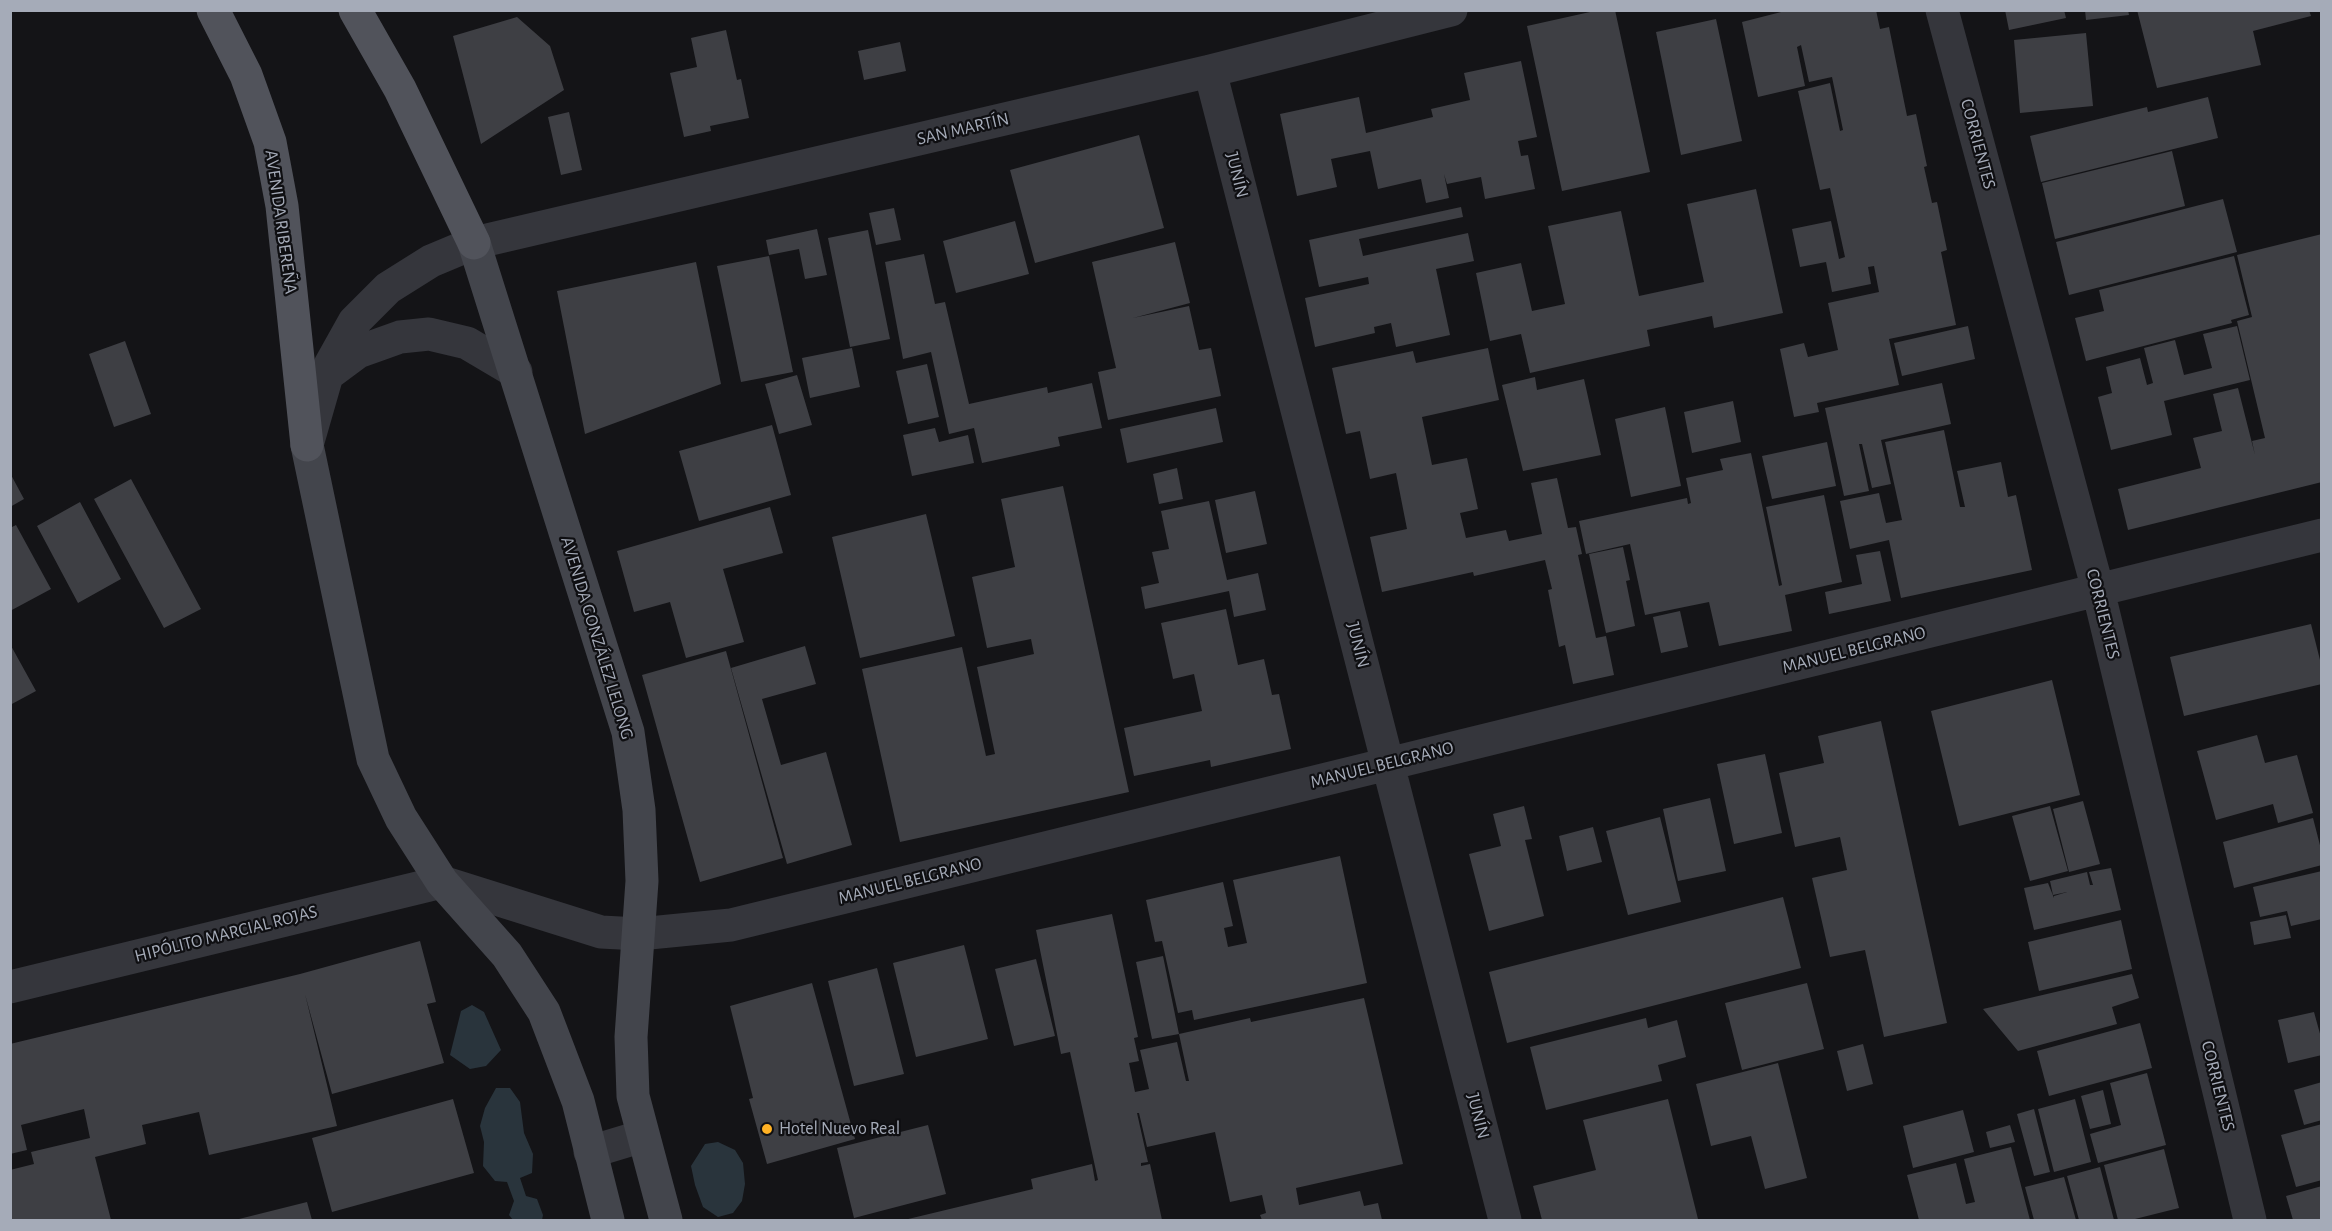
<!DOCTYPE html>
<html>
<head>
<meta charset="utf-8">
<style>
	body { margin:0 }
	#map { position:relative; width:2332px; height:1231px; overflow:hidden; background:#141417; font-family:"Alegreya Sans",sans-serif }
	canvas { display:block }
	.frame { position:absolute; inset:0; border:12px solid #a5abb8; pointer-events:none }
</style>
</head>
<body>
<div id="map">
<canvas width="2332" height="1231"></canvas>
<div class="frame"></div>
</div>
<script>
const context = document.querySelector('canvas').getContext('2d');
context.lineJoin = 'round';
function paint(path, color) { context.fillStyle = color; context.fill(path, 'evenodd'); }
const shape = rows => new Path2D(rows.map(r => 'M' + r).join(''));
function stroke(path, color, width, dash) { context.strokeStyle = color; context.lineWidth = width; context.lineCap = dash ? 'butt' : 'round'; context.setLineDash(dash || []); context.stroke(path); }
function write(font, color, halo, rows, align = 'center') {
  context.font = font + ' "Alegreya Sans",sans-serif'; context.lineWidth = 4.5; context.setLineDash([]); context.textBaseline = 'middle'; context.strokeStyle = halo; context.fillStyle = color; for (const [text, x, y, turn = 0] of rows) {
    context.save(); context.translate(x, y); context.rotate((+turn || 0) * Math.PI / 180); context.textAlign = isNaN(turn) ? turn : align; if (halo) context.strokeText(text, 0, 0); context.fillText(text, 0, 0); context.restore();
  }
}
paint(shape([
	[472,1005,484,1012,501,1050,486,1066,470,1069,450,1055,461,1011],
	[496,1088,510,1088,520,1102,524,1133,533,1154,532,1173,520,1178,526,1196,537,1199,543,1215,542,1220,513,1220,509,1215,514,1201,507,1182,495,1181,483,1166,484,1142,480,1126,485,1108],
	[718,1142,735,1150,743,1163,745,1184,742,1201,733,1213,718,1217,703,1207,695,1185,691,1166,705,1144]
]), '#29343c');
paint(shape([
	[1599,10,1615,10,1650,172,1562,191,1527,26],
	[1789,10,1876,10,1880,29,1889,27,1907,116,1916,114,1927,166,1924,167,1932,203,1937,202,1947,250,1941,252,1956,325,1889,339,1899,385,1817,403,1819,412,1794,417,1780,349,1804,343,1808,357,1838,350,1828,303,1879,292,1874,266,1868,267,1871,284,1832,292,1826,262,1800,267,1792,229,1831,221,1839,259,1845,257,1830,188,1820,190,1798,91,1830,83,1840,131,1843,130,1832,77,1809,82,1801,45,1797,47,1805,86,1758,97,1742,22],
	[2005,10,2064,10,2066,18,2009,30],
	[2085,10,2128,10,2129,15,2086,20],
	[2137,10,2309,10,2311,16,2253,31,2261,65,2157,88],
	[517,17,550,46,564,90,481,144,453,36],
	[1716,19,1742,141,1681,155,1656,32],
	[726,30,737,80,741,79,749,118,710,126,711,131,684,137,670,73,697,67,691,38],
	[2086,33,2093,106,2020,113,2014,40],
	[900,42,906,71,864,80,858,51],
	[1521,61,1537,137,1518,141,1521,156,1528,155,1535,189,1485,199,1481,177,1447,184,1444,174,1449,198,1426,203,1421,179,1378,189,1370,151,1331,159,1337,187,1297,196,1280,114,1359,97,1366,133,1433,117,1431,109,1470,100,1464,73],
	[2208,97,2218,138,2041,182,2030,136,2147,107,2148,112],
	[569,112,582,170,561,175,548,117],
	[1139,135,1164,228,1035,263,1010,170],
	[2172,151,2185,206,2055,239,2042,183],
	[1756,189,1783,313,1714,328,1712,316,1647,330,1650,346,1530,373,1521,334,1490,341,1476,273,1521,263,1532,311,1565,304,1548,226,1621,211,1639,296,1704,282,1687,204],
	[2223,199,2237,252,2069,295,2056,242],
	[1461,207,1463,217,1359,239,1363,256,1468,233,1474,261,1436,269,1450,335,1396,347,1391,323,1374,327,1375,333,1315,347,1305,298,1369,284,1368,277,1319,287,1309,240],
	[894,208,901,240,876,245,869,213],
	[1015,221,1029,274,956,293,943,241],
	[817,229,827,275,805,279,799,249,769,255,766,240],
	[868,230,890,339,850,347,828,238],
	[2322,234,2322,482,2128,530,2118,489,2201,468,2193,438,2222,431,2213,394,2238,388,2255,455,2252,441,2265,438,2237,321,2252,317,2237,255],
	[1175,242,1190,303,1133,318,1189,306,1199,350,1211,348,1221,396,1108,420,1098,372,1116,368,1092,262],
	[924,254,935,304,945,302,969,404,1047,387,1048,393,1092,383,1102,428,1058,437,1060,446,982,463,974,428,949,434,931,352,903,359,885,262],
	[769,256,793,372,741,382,717,266],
	[2234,256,2249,315,2231,320,2232,323,2086,361,2075,318,2104,311,2099,290],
	[696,262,721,384,585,434,557,291],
	[1968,326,1975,359,1902,376,1894,343],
	[2237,326,2250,380,2164,401,2172,435,2111,450,2098,397,2112,393,2106,367,2140,358,2147,385,2153,383,2144,348,2175,340,2184,375,2212,368,2203,334],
	[125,341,151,414,114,427,89,354],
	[852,348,860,387,810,398,802,358],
	[1488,348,1499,400,1422,417,1432,465,1467,458,1478,509,1460,513,1466,538,1506,530,1509,541,1542,534,1531,483,1557,478,1568,528,1576,527,1582,554,1578,555,1596,638,1606,636,1614,675,1573,684,1565,645,1559,647,1548,590,1552,589,1545,560,1474,576,1473,572,1382,592,1370,537,1407,529,1396,473,1370,479,1360,431,1346,434,1332,368,1413,351,1416,363],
	[927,364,939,417,908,424,896,371],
	[797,375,812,425,779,434,765,384],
	[1535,377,1537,390,1584,379,1601,455,1523,471,1502,385],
	[1942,383,1951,424,1881,440,1891,484,1872,488,1862,444,1859,444,1869,491,1844,496,1825,408],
	[1733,401,1741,442,1692,453,1684,412],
	[1665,407,1681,486,1631,497,1615,419],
	[1216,408,1223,442,1127,463,1120,429],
	[772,425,791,495,699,521,679,451],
	[935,428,939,442,968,435,974,463,912,476,903,435],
	[1944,430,1960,507,1965,507,1957,471,2001,462,2008,497,2016,495,2032,570,1901,598,1889,540,1850,549,1840,501,1879,493,1886,523,1902,520,1885,442],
	[1827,442,1836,486,1772,499,1762,456],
	[1751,453,1779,586,1782,585,1766,507,1824,495,1842,582,1785,595,1792,631,1719,646,1709,602,1645,615,1630,544,1586,554,1579,521,1687,498,1688,504,1691,503,1686,478,1723,470,1720,459],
	[1177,468,1183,499,1159,504,1153,474],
	[10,473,24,499,10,507],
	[131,479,201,609,164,628,94,499],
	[1063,486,1129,792,900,842,862,669,962,647,986,756,995,754,977,667,1034,654,1031,639,987,648,972,577,1015,567,1001,499],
	[1255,491,1267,544,1226,553,1215,500],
	[1209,501,1227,580,1258,573,1266,610,1234,617,1229,591,1145,609,1141,587,1159,583,1152,552,1169,549,1161,511],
	[80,502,121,579,78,603,37,526],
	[770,507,783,553,723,569,744,642,686,658,670,602,634,612,617,551],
	[926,514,955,636,860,658,832,537],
	[16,525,51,589,10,611,10,528],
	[1623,547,1630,580,1626,581,1635,626,1606,633,1589,554],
	[1880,551,1891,601,1829,614,1825,592,1862,584,1856,555],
	[1226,609,1238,665,1264,659,1272,695,1279,694,1291,749,1211,767,1210,760,1134,776,1124,728,1202,711,1194,674,1173,679,1161,623],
	[1680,611,1688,647,1661,653,1653,617],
	[2311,624,2322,668,2322,684,2184,716,2170,657],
	[10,644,36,691,10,705],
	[805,646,816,684,762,699,781,765,826,752,852,845,787,864,731,668],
	[726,651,783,858,700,882,642,675],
	[2052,680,2080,795,1959,826,1931,711],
	[1881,721,1947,1023,1884,1037,1865,950,1830,957,1812,878,1847,870,1840,837,1795,847,1779,773,1824,763,1818,736],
	[2257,735,2265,763,2297,755,2313,813,2278,823,2273,804,2216,820,2197,751],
	[1765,754,1782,833,1734,844,1717,764],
	[1710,798,1726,871,1678,881,1663,809],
	[2083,801,2100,864,2069,872,2053,809],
	[1524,806,1532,839,1525,840,1544,916,1489,931,1469,854,1501,846,1493,814],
	[2050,806,2068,871,2030,881,2012,816],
	[1660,817,1681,902,1628,915,1606,831],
	[2313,818,2322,853,2322,865,2234,888,2223,842],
	[1593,827,1602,862,1567,871,1559,836],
	[1340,856,1367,983,1194,1020,1192,1010,1178,1013,1162,941,1155,942,1146,900,1223,882,1233,926,1224,928,1228,947,1247,943,1233,880],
	[2111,868,2121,910,2034,930,2024,888,2048,883,2054,898,2054,896,2067,892,2053,895,2050,881,2087,872,2090,885,2093,885,2089,872],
	[2322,871,2322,919,2291,926,2287,911,2260,917,2253,887],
	[1783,897,1801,968,1507,1043,1489,972],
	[1112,914,1138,1037,1134,1038,1139,1061,1129,1063,1135,1092,1149,1089,1140,1050,1177,1042,1186,1081,1189,1081,1179,1034,1250,1018,1251,1022,1364,998,1403,1164,1296,1188,1299,1205,1360,1191,1364,1206,1378,1203,1382,1220,1262,1220,1260,1215,1266,1213,1262,1195,1230,1202,1215,1132,1147,1147,1139,1113,1137,1113,1148,1162,1141,1163,1141,1166,1150,1164,1162,1220,904,1220,1033,1189,1031,1179,1092,1164,1095,1181,1098,1180,1070,1052,1061,1054,1036,930],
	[2286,915,2291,938,2254,945,2250,922],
	[2121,920,2132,969,2039,991,2028,942],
	[420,941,436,1002,427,1004,444,1063,332,1094,305,994,337,1126,209,1155,199,1112,142,1125,146,1144,95,1157,111,1220,10,1220,10,1170,34,1164,31,1152,90,1138,84,1109,21,1125,27,1150,10,1154,10,1044,300,974],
	[964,945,988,1039,916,1057,893,963],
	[1163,956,1179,1034,1152,1039,1136,962],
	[1036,959,1055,1036,1014,1046,995,969],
	[877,968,904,1074,854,1086,828,981],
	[2132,974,2139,998,2112,1007,2117,1024,2018,1051,1983,1009],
	[812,983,855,1139,767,1164,749,1099,753,1098,730,1006],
	[1807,983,1824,1049,1742,1070,1725,1003],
	[2314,1012,2322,1041,2322,1055,2288,1063,2278,1020],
	[1646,1018,1648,1028,1677,1020,1686,1057,1658,1065,1662,1081,1546,1110,1530,1047],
	[2140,1023,2152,1068,2049,1096,2037,1051],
	[1863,1044,1873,1084,1847,1091,1837,1051],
	[1778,1063,1807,1178,1765,1189,1751,1136,1711,1146,1696,1084],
	[2147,1073,2166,1145,2098,1163,2090,1134,2121,1125,2110,1083],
	[2322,1082,2322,1120,2304,1125,2294,1090],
	[2103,1090,2111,1124,2090,1129,2081,1096],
	[453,1099,474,1173,332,1212,312,1138],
	[1668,1099,1698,1219,1542,1220,1533,1186,1596,1170,1583,1120],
	[2075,1099,2091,1162,2054,1172,2038,1109],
	[2034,1109,2050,1172,2034,1176,2017,1114],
	[1963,1110,1974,1152,1913,1168,1903,1126],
	[2322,1124,2322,1180,2296,1187,2281,1135],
	[928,1125,946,1194,854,1218,837,1148],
	[2010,1125,2015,1142,1990,1148,1986,1132],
	[2011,1147,2030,1220,1919,1220,1907,1175,1956,1163,1966,1204,1975,1202,1964,1159],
	[2164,1149,2179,1208,2131,1220,2118,1220,2104,1165],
	[2100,1167,2114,1220,2079,1220,2067,1176],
	[2064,1177,2076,1220,2034,1220,2025,1187],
	[2322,1186,2322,1220,2293,1220,2286,1196],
	[307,1202,312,1220,235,1220]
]), '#3e3f44');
stroke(shape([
	[1942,10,2098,590,2250,1220],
	[1210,71,1505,1220],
	[327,375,358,352,400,337,429,334,467,343,516,372],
	[307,445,330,365,354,322,388,288,431,261,474,243,1210,71,1451,10],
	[10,987,442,882,601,932,639,934,731,925,2322,535],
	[590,1152,643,1136]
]), '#35363c', 33);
stroke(shape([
	[474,243,628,732,639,810,642,881,631,1037,633,1096,666,1220],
	[307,445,373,759,401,818,442,882,507,955,544,1012,578,1101,608,1220]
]), '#43454c', 33);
stroke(shape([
	[213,10,246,75,270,142,282,206,307,445],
	[355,10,400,89,474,243]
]), '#51535b', 33);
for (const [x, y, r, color] of [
	[767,1129,6,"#ffb124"]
]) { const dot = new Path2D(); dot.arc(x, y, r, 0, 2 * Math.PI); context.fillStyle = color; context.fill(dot); stroke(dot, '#0f0f12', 2); }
write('18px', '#a5abb8', '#0f0f12', [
	["SAN MARTÍN",963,129,-13],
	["CORRIENTES",1978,144,75],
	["JUNÍN",1237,175,76],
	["AVENIDA RIBEREÑA",281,222,82],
	["CORRIENTES",2103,614,76],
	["AVENIDA GONZÁLEZ LELONG",597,638,73],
	["JUNÍN",1358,645,76],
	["MANUEL BELGRANO",1854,650,-14],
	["MANUEL BELGRANO",1382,765,-14],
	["MANUEL BELGRANO",910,881,-14],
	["HIPÓLITO MARCIAL ROJAS",226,934,-14],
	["CORRIENTES",2218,1086,76],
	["JUNÍN",1478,1116,76]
]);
write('18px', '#a5abb8', '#0f0f12', [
	["Hotel Nuevo Real",779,1129]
], 'left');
</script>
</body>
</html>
